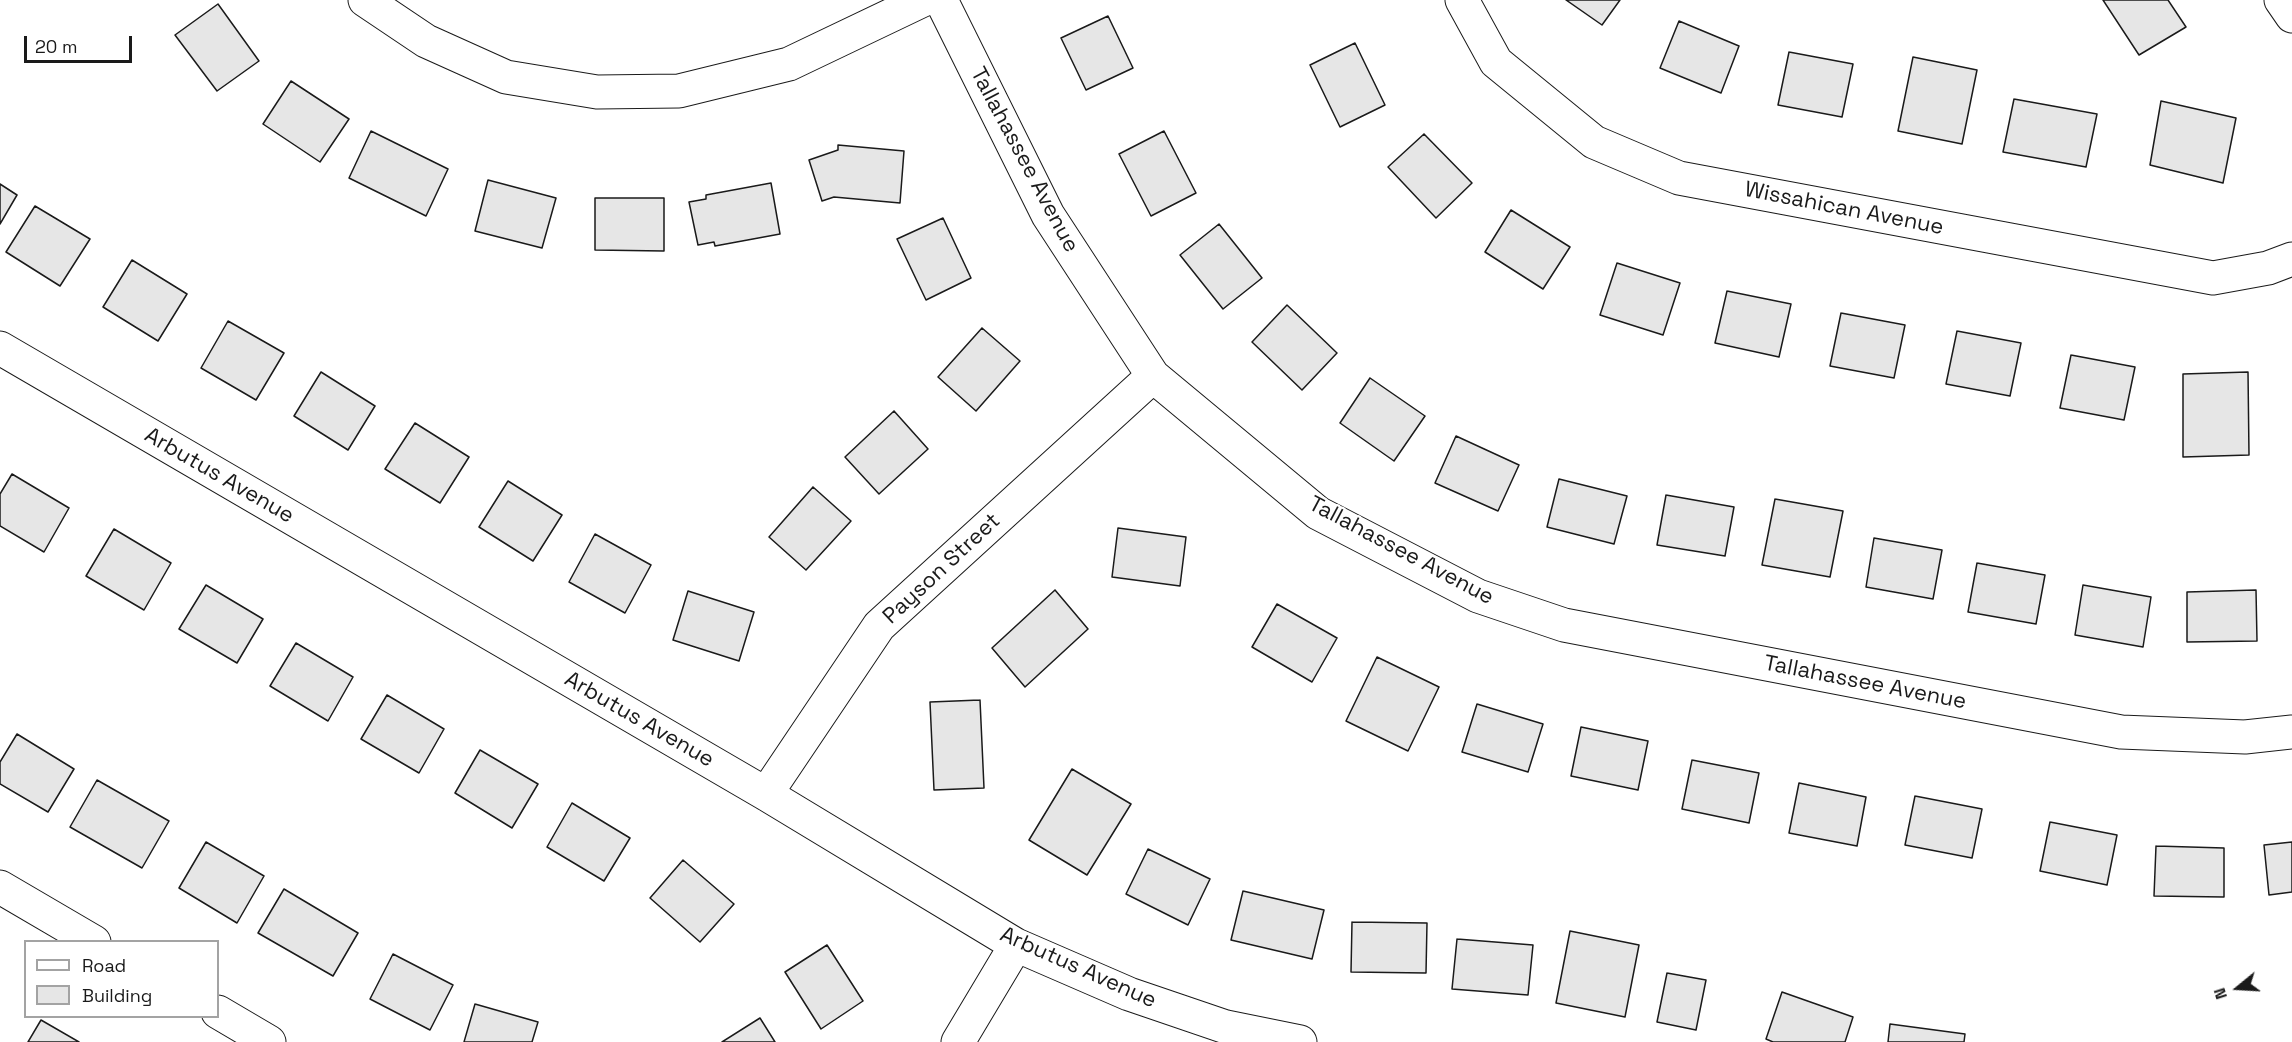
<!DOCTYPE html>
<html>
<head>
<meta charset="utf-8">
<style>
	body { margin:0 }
	#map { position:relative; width:2292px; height:1042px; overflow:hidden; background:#fff; font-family:"Space Grotesk",sans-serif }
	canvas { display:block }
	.legend { position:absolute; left:24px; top:940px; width:195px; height:78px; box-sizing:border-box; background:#fff; border:2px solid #a3a3a3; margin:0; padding:8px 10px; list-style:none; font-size:18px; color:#1a1a1a }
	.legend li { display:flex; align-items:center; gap:12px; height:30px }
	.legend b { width:30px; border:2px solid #a3a3a3 }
	.north { position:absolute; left:2208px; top:958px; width:60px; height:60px; -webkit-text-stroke:4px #fff; paint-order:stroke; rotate:252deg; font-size:16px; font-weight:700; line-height:24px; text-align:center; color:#1a1a1a }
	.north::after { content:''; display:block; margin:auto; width:21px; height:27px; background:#1a1a1a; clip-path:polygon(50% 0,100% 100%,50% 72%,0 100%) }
	.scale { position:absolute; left:24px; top:36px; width:108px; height:27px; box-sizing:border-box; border:3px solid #1a1a1a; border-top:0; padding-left:8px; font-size:18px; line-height:21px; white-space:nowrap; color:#1a1a1a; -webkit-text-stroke:4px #fff; paint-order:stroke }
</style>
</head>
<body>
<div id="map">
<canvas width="2292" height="1042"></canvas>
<ul class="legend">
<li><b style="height:8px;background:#fff"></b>Road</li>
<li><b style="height:16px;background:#e6e6e6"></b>Building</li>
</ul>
<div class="north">N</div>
<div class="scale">20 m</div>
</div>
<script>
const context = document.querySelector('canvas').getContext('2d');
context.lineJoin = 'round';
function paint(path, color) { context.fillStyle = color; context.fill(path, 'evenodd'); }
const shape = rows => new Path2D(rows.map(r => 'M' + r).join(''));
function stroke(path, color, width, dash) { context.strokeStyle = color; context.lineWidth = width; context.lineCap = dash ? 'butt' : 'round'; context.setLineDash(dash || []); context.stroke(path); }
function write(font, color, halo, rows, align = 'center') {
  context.font = font + ' "Space Grotesk",sans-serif'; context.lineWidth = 4.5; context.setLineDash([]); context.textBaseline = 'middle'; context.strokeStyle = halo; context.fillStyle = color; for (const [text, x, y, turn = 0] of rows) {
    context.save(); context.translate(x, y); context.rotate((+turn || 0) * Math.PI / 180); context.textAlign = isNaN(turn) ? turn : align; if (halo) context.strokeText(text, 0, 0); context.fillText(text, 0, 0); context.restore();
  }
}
const building = shape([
	[1566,0,1620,0,1602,25,1566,0],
	[2103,0,2168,0,2186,27,2139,55,2103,0],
	[218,4,259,61,217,91,175,35,218,4],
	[1108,16,1133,68,1086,90,1061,38,1108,16],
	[1679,21,1739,46,1721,93,1660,68,1679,21],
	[1355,43,1385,105,1340,127,1310,65,1355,43],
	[1789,52,1853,64,1842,117,1778,105,1789,52],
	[1913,57,1977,70,1962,144,1898,131,1913,57],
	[291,81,349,119,320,162,263,124,291,81],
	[2014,99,2097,114,2086,167,2003,152,2014,99],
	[2161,101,2236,118,2223,183,2150,165,2161,101],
	[371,131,448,169,426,216,349,178,371,131],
	[1164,131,1196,193,1151,216,1119,154,1164,131],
	[1424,134,1472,183,1436,218,1388,167,1424,134],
	[838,145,904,151,900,203,834,197,822,201,809,160,838,150,838,145],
	[488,180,556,198,542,248,475,231,488,180],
	[771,183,780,234,715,246,714,242,698,245,689,202,706,199,706,195,771,183],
	[0,184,17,195,0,224,0,184],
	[595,198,664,198,664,251,595,250,595,198],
	[35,206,90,239,60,286,6,252,35,206],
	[1511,210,1570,247,1543,289,1485,252,1511,210],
	[943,218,971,278,926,300,897,239,943,218],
	[1219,224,1262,278,1223,309,1180,255,1219,224],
	[132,260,187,294,158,341,103,307,132,260],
	[1617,263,1680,283,1663,335,1600,315,1617,263],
	[1727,291,1791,304,1779,357,1715,343,1727,291],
	[1287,305,1337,353,1302,390,1252,342,1287,305],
	[1841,313,1905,325,1894,378,1830,366,1841,313],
	[228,321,284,353,256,400,201,368,228,321],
	[982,328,1020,361,976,411,938,377,982,328],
	[1957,331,2021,343,2010,396,1946,384,1957,331],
	[2071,355,2135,367,2124,420,2060,408,2071,355],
	[321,372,375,406,348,450,294,416,321,372],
	[2248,372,2249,455,2183,457,2183,374,2248,372],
	[1370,378,1425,416,1394,461,1340,423,1370,378],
	[894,411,928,449,879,494,845,457,894,411],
	[415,423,469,457,440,503,385,469,415,423],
	[1456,436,1519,465,1498,511,1435,483,1456,436],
	[12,474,69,508,44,552,0,526,0,494,12,474],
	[1559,479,1627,496,1614,544,1547,527,1559,479],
	[508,481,562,515,533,561,479,527,508,481],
	[813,487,851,521,806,570,769,537,813,487],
	[1666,495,1734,507,1725,556,1657,545,1666,495],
	[1775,499,1843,511,1830,577,1762,565,1775,499],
	[1118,528,1186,537,1180,586,1112,577,1118,528],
	[114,529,171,563,144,610,86,576,114,529],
	[595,534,651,565,625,613,569,582,595,534],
	[1874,538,1942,550,1933,599,1866,587,1874,538],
	[1977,563,2045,575,2036,624,1968,612,1977,563],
	[206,585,263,619,237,663,179,629,206,585],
	[2083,585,2151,597,2143,647,2075,635,2083,585],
	[1055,590,1088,629,1025,687,992,648,1055,590],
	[2256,590,2257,641,2187,642,2187,592,2256,590],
	[688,591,754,612,739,661,673,640,688,591],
	[1277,604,1337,638,1312,682,1252,647,1277,604],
	[296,643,353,677,328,721,270,686,296,643],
	[1377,657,1439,687,1408,751,1346,721,1377,657],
	[387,695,444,729,419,773,361,739,387,695],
	[980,700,984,788,934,790,930,702,980,700],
	[1477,704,1543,724,1528,772,1462,752,1477,704],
	[1581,727,1648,741,1638,790,1571,776,1581,727],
	[17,734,74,769,48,812,0,784,0,762,17,734],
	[480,750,538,784,512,828,455,793,480,750],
	[1692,760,1759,773,1749,823,1682,809,1692,760],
	[1072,769,1131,804,1087,875,1029,840,1072,769],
	[97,780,169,821,142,868,70,827,97,780],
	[1799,783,1866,797,1857,846,1789,833,1799,783],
	[1915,796,1982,809,1972,858,1905,845,1915,796],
	[572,803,630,838,604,881,547,847,572,803],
	[2050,822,2117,835,2107,885,2040,871,2050,822],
	[206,842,264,876,237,923,179,888,206,842],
	[2292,842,2292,892,2269,895,2264,845,2292,842],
	[2156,846,2224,848,2224,897,2154,896,2156,846],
	[1148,849,1210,879,1188,925,1126,894,1148,849],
	[683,860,734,904,700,942,650,898,683,860],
	[284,889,358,933,333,976,258,933,284,889],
	[1243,891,1324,910,1312,959,1231,940,1243,891],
	[1352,922,1427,923,1426,973,1351,972,1352,922],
	[1570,931,1639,945,1625,1017,1556,1003,1570,931],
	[1457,939,1533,945,1528,995,1452,989,1457,939],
	[827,945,863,1001,821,1029,785,972,827,945],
	[393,954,453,985,430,1030,370,999,393,954],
	[1667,973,1706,980,1696,1030,1657,1022,1667,973],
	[1782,992,1853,1017,1845,1042,1773,1042,1766,1039,1782,992],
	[475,1004,538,1022,532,1042,464,1042,475,1004],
	[760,1018,775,1042,722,1042,760,1018],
	[41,1020,79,1042,28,1042,41,1020],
	[1890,1024,1965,1034,1964,1042,1888,1042,1890,1024]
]);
paint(building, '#e6e6e6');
stroke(building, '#1a1a1a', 1.5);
const minor = shape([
	[365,0,426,41,506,77,597,92,679,91,789,64,923,0],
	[941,0,1048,215,1153,376,1318,513,1478,596,1564,625,2121,732,2245,737,2292,732],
	[1462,0,1496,62,1594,142,1679,178,2213,278,2268,268,2292,259],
	[2281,0,2292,16],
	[0,348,766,794,1016,945,1129,994,1226,1027,1300,1042],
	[766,794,879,626,1153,376],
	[0,887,94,942],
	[218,1012,269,1042],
	[958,1042,1016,945]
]);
stroke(minor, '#1a1a1a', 35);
stroke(minor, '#fff', 33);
write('22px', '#1a1a1a', '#fff', [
	["Tallahassee Avenue",1024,160,62],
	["Wissahican Avenue",1844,209,11],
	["Arbutus Avenue",219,476,30],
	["Tallahassee Avenue",1401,551,28],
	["Payson Street",942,569,-43],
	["Tallahassee Avenue",1865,683,11],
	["Arbutus Avenue",639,720,30],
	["Arbutus Avenue",1078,968,24]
]);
</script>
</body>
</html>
